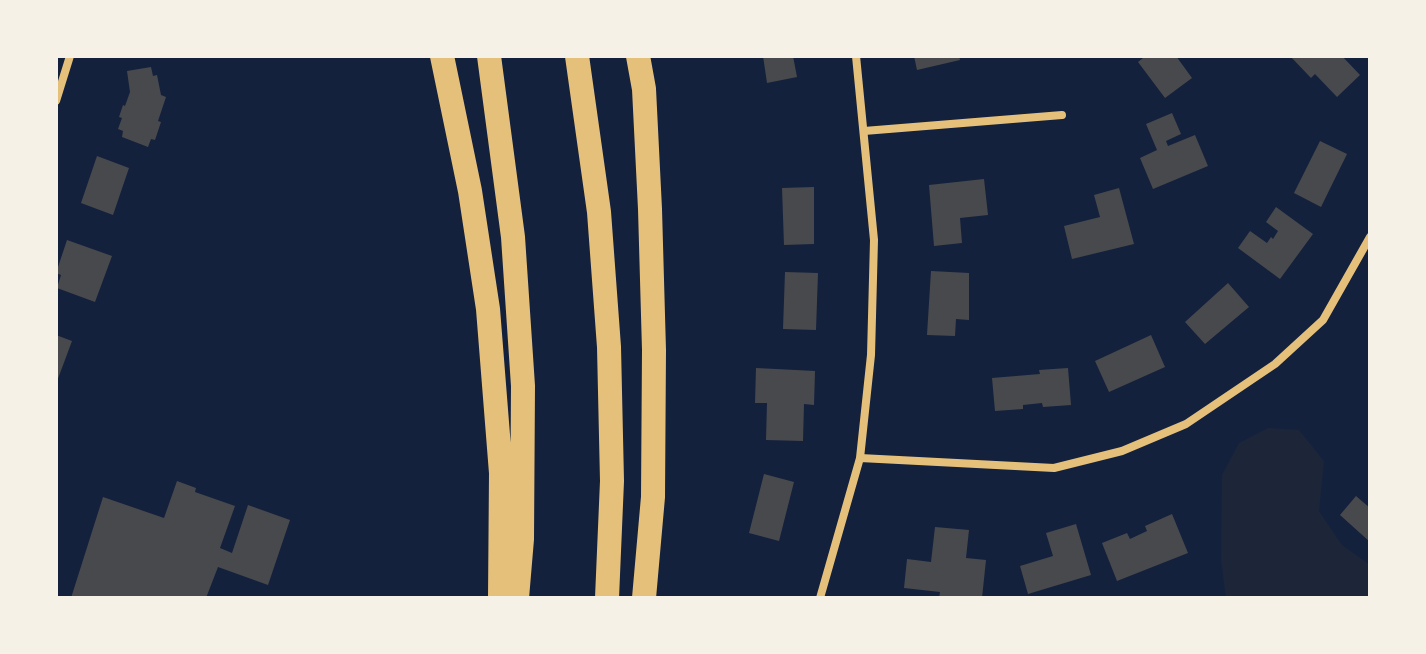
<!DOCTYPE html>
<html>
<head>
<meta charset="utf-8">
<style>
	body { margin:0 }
	#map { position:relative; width:1426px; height:654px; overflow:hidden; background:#14213d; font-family:"IBM Plex Sans",sans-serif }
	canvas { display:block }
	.frame { position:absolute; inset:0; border:58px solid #f6f1e7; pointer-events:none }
</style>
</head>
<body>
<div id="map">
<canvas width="1426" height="654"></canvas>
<div class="frame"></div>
</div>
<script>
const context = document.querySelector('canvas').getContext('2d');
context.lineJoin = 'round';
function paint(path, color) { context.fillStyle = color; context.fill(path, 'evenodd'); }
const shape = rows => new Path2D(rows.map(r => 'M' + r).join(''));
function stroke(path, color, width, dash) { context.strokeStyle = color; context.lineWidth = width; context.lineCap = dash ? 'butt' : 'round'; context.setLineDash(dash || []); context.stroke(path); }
paint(shape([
	[1268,428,1299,430,1324,461,1319,511,1342,545,1370,565,1370,598,1226,598,1221,560,1222,475,1239,443]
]), '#1d2539');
paint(shape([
	[763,56,793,56,797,77,767,83],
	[914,56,959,56,960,60,917,70],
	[1142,56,1176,56,1192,78,1165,98,1138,62,1143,58],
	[1290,56,1342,56,1360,75,1337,97,1315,74,1311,78],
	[151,67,153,76,157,75,161,95,166,97,158,121,161,122,155,140,151,139,148,147,122,137,123,131,118,129,122,118,119,117,123,105,125,106,130,92,127,71],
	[1172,113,1181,134,1166,141,1168,146,1195,135,1208,166,1153,189,1140,158,1157,150,1146,124],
	[1320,141,1347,154,1321,207,1294,193],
	[97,156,129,168,113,215,81,203],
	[984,179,988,215,960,218,962,243,934,246,929,185],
	[814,187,814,244,784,245,782,188],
	[1119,188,1134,244,1072,259,1064,226,1100,217,1094,195],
	[1276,207,1313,234,1280,279,1238,248,1250,231,1267,243,1271,237,1273,239,1278,231,1266,222],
	[67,240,112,256,95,302,57,288,61,275,56,273],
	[931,271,969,273,969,320,956,319,955,336,927,335],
	[785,272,818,273,816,330,783,329],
	[1228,283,1249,307,1205,344,1185,322],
	[56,335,72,341,56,384],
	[1151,335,1165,367,1109,392,1095,361],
	[756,368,815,371,814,405,804,404,803,441,766,440,767,403,755,403],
	[1068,368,1071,405,1043,407,1042,403,1023,405,1023,409,995,411,992,378,1040,374,1039,370],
	[764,474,794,482,779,541,749,533],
	[177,481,196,488,195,492,235,506,220,548,232,553,248,505,290,520,268,585,218,567,206,598,71,598,103,497,164,518],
	[1356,496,1370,508,1370,542,1340,515],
	[1172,514,1188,553,1117,581,1102,543,1127,533,1130,539,1147,531,1145,526],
	[1076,524,1091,575,1028,594,1020,566,1053,556,1046,533],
	[935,527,969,530,966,558,986,560,982,598,939,598,940,592,904,588,907,559,931,562]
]), '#48494c');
stroke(shape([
	[56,101,70,56],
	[864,131,1062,115],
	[860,458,1054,468,1122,451,1186,424,1275,364,1323,320,1370,237],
	[820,598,860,458,871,355,874,240,856,56]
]), '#e5c07b', 8);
stroke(shape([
	[442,56,470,191,488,309,501,473,500,598],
	[489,56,513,237,523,386,522,539,517,598],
	[577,56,599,212,609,347,612,481,607,598],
	[638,56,644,89,650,209,654,350,653,497,644,598]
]), '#e5c07b', 24);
</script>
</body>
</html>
